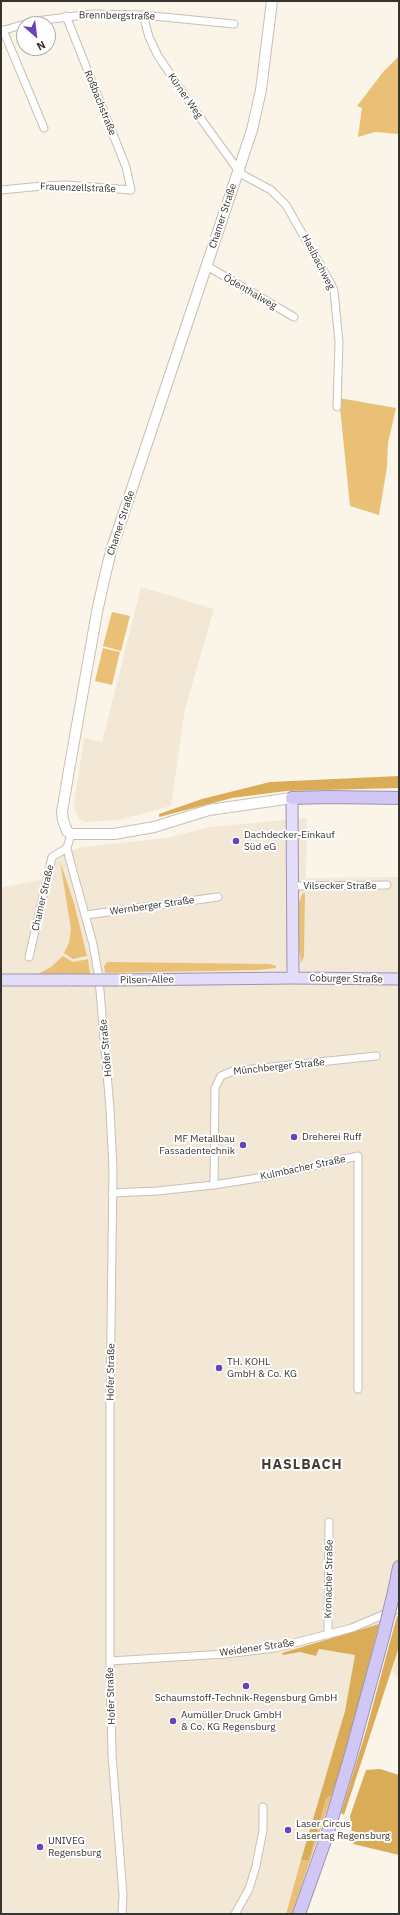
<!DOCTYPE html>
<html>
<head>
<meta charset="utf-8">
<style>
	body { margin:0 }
	#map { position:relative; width:400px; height:1915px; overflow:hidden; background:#fbf4e8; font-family:"IBM Plex Sans",sans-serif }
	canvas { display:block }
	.frame { position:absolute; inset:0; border:2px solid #36342f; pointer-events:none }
	.north { position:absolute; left:16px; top:16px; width:40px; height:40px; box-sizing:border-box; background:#fff; border:1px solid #afaeac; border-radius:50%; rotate:152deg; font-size:11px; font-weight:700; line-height:16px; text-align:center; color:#36342f }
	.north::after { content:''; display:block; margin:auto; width:14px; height:18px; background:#6b42ba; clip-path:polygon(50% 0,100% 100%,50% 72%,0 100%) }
</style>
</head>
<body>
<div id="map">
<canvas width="400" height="1915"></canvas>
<div class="frame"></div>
<div class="north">N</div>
</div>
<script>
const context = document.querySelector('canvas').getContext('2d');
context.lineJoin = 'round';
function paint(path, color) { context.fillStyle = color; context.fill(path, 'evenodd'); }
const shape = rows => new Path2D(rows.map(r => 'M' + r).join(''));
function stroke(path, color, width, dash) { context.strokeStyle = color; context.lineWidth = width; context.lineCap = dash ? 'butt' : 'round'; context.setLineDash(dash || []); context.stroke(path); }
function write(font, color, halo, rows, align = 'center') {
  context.font = font + ' "IBM Plex Sans",sans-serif'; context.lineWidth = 4; context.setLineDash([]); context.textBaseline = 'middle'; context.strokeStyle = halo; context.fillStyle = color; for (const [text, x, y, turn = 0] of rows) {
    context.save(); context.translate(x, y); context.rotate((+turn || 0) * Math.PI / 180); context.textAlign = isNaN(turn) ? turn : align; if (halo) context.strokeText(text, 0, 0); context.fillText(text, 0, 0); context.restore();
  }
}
paint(shape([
	[141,587,214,609,185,709,171,806,118,820,87,822,80,820,75,811,74,803,84,738,102,742],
	[307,818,306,878,399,877,399,1618,397,1616,379,1624,282,1653,283,1655,300,1652,316,1656,319,1649,355,1655,345,1711,286,1914,1,1914,1,888,43,879,48,858,82,847,166,838,210,827],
	[399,1647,399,1678,392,1671]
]), '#f3e8d6');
paint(shape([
	[399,56,399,134,375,132,358,137,362,108,357,106,384,71],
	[339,398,396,408,388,443,387,467,379,515,350,506],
	[112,612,130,616,121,651,103,646],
	[103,648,120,652,112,685,95,681],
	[60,861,74,903,87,956,73,959,64,953,69,943,71,929],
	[305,893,304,957,301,963,299,947,299,903,302,894],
	[63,956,73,962,88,959,90,974,38,974,51,967],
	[107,962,270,964,276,966,276,968,259,970,105,973,104,966],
	[332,1795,292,1914,286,1914,301,1860,309,1859,326,1799]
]), '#eac076');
paint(shape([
	[399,776,399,788,286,791,232,798,159,817,159,814,202,799,270,782],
	[397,1616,399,1618,399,1647,344,1815,341,1813,366,1731],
	[379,1624,353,1727,332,1795,326,1799,309,1860,301,1860,345,1711,355,1655,319,1649,316,1656,300,1652,283,1655,282,1653],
	[380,1769,399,1775,399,1855,353,1844,350,1816,366,1770]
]), '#daac58');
const street = shape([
	[143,15,149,37,158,56,196,112,238,170,243,175,271,190,286,205,331,284,334,291,339,342,337,407],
	[3,30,44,128],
	[1,31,36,21,92,14,143,15,234,24],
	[1,190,42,186,66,185,131,190,126,167,66,16],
	[207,266,294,317],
	[71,834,67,848,69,857,93,944,99,979,110,1109,113,1169,110,1403,110,1661,112,1754,123,1895,122,1914],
	[293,886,387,885],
	[86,915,218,897],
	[29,957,52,857,67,848],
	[214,1185,215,1088,221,1076,233,1071,376,1056],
	[112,1193,157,1191,214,1185,264,1177,358,1156,358,1389],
	[328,1635,329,1522],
	[110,1661,225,1654,275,1648,352,1628,399,1608],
	[235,1914,249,1889,256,1866,263,1830,263,1807]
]);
const secondary = shape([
	[272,1,261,90,252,130,111,551,104,580,97,612,69,770,62,812,63,820,67,831,71,834,114,834,154,827,209,810,292,798]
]);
const primary = shape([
	[292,798,293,978],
	[1,980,72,980],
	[117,980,293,978,399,979]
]);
const highway = shape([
	[292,798,329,797,399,798],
	[394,1592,399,1567],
	[299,1914,327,1835,350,1758,383,1637]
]);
stroke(street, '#c7c0b5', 9);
stroke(secondary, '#c7c0b5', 12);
stroke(primary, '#9b94b0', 13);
stroke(highway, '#9b94b0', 14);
stroke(street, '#fff', 7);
stroke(secondary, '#fff', 10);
stroke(primary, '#e3ddfa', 11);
stroke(highway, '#d1c7f6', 12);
const primaryBridge = shape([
	[72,980,117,980]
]);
const highwayBridge = shape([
	[383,1637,394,1592]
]);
stroke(primaryBridge, '#9b94b0', 13, []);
stroke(highwayBridge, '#9b94b0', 14, []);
stroke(primaryBridge, '#e3ddfa', 11);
stroke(highwayBridge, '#d1c7f6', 12);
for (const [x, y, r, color] of [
	[236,841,4,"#6b42ba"],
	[294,1137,4,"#6b42ba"],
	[243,1145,4,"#6b42ba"],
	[219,1368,4,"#6b42ba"],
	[246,1686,4,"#6b42ba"],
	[173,1721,4,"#6b42ba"],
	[288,1830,4,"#6b42ba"],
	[40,1847,4,"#6b42ba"]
]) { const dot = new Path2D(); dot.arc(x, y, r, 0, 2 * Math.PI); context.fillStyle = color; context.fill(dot); stroke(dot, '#fff', 1.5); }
write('10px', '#36342f', '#fff', [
	["Brennbergstraße",117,16,1],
	["Kürner Weg",185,96,55],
	["Roßbachstraße",100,103,68],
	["Frauenzellstraße",78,188,2],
	["Chamer Straße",223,216,-72],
	["Haslbachweg",318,262,63],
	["Ödenthalweg",250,292,30],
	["Chamer Straße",121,523,-72],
	["Vilsecker Straße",340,886],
	["Chamer Straße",43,898,-77],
	["Wernberger Straße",152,906,-8],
	["Coburger Straße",346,979,1],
	["Pilsen-Allee",147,980,-1],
	["Hofer Straße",106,1048,-95],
	["Münchberger Straße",279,1067,-6],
	["Kulmbacher Straße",303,1168,-12],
	["Hofer Straße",111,1372,-89],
	["Kronacher Straße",329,1579,-89],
	["Weidener Straße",257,1648,-8],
	["Hofer Straße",111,1696,-92]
]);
write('10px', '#36342f', '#fff', [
	["Dachdecker-Einkauf",244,835],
	["Süd eG",244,847],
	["Dreherei Ruff",302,1137],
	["MF Metallbau",235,1139,"right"],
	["Fassadentechnik",235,1151,"right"],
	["TH. KOHL",227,1362],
	["GmbH & Co. KG",227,1374],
	["Schaumstoff-Technik-Regensburg GmbH",246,1698,"center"],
	["Aumüller Druck GmbH",181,1715],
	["& Co. KG Regensburg",181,1727],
	["Laser Circus",296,1824],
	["Lasertag Regensburg",296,1836],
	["UNIVEG",48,1841],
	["Regensburg",48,1853]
], 'left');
context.letterSpacing = '1px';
write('bold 14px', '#443e35', '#fff', [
	["HASLBACH",302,1465]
]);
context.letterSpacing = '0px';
</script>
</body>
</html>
